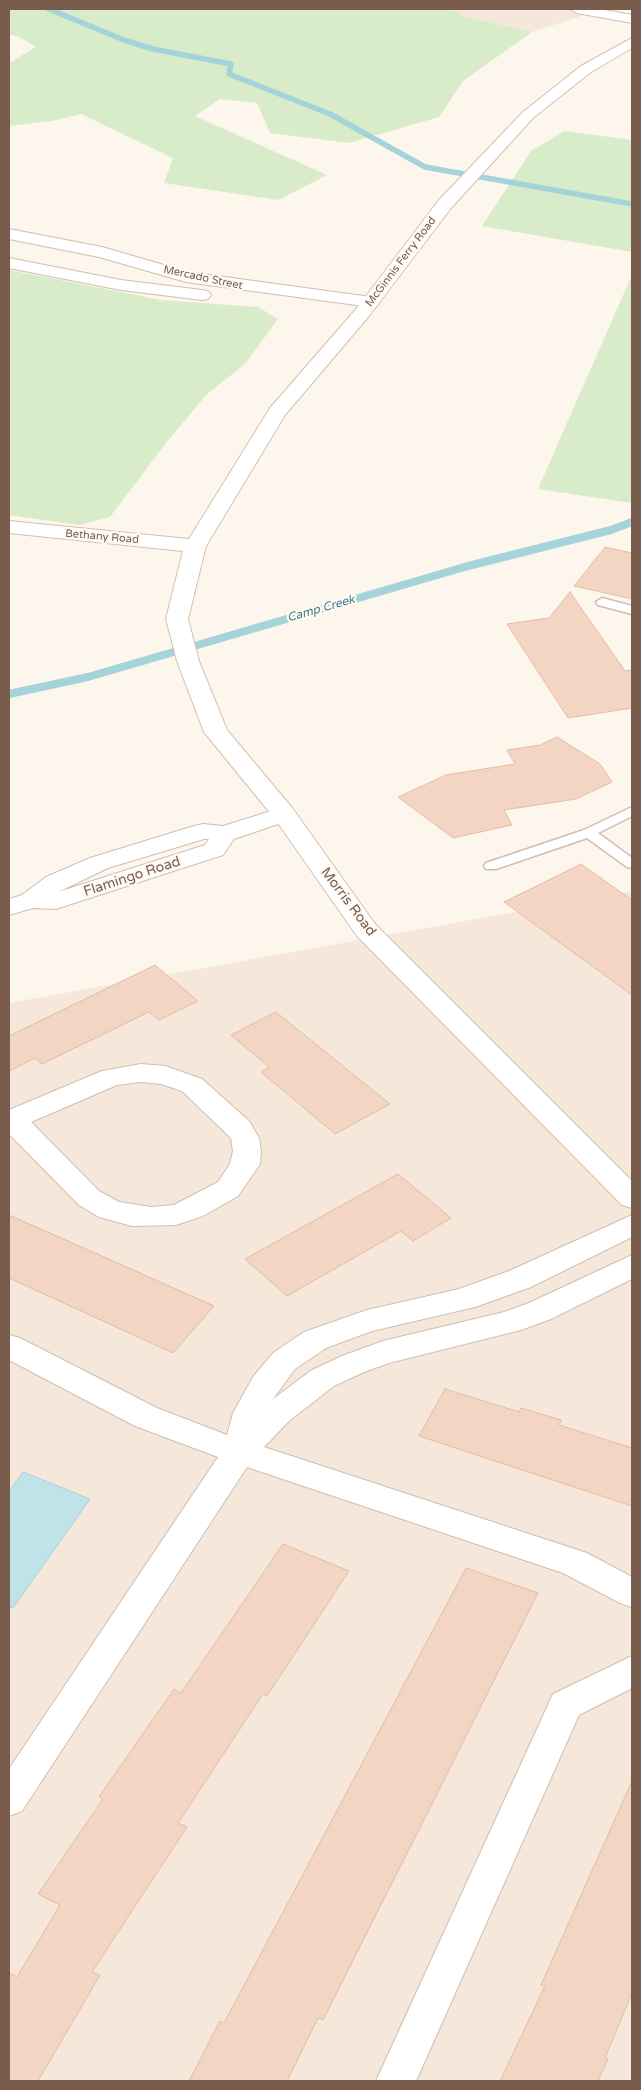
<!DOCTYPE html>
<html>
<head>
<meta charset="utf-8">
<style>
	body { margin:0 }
	#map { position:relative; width:641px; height:2090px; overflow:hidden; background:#fdf6ec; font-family:"Varela Round",sans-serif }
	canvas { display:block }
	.frame { position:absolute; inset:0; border:10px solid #7a5c4d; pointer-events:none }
</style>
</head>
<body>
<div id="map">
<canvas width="641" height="2090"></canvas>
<div class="frame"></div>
</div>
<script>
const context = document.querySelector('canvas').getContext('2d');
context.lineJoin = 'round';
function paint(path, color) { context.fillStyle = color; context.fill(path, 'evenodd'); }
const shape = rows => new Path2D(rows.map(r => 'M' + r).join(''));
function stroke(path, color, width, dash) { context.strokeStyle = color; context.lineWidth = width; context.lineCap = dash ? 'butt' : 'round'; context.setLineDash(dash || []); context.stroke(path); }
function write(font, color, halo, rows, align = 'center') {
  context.font = font + ' "Varela Round",sans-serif'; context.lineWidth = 4.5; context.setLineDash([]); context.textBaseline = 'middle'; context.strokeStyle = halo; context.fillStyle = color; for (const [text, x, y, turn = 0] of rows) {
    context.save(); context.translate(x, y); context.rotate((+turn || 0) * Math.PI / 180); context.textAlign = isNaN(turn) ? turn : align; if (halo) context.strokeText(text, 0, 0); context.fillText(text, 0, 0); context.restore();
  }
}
paint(shape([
	[450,9,603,9,532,32,467,17],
	[632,891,632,2081,9,2081,9,1003]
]), '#f5e8da');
paint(shape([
	[9,9,450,9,467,17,532,32,463,81,439,117,349,143,270,133,257,103,220,99,195,116,327,175,278,200,164,183,173,158,81,114,52,121,9,126,9,63,36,47,19,37,9,34],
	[565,131,632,140,632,252,482,226,531,151],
	[9,270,161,300,258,307,278,319,245,364,207,394,166,443,110,517,79,525,9,515],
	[632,275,632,503,538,489]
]), '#d8ecc9');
const water = shape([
	[23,1472,90,1499,13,1608,9,1607,9,1491,23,1472]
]);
paint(water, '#bfe3e8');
stroke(water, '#a5d3da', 1);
stroke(shape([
	[49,9,124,40,153,49,231,64,229,74,330,114,425,167,632,204]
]), '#a5d3da', 5.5);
stroke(shape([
	[9,694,88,677,468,566,611,530,632,522]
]), '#a5d3da', 8);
const building = shape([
	[605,547,632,553,632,599,574,586,605,547],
	[570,592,625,671,632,670,632,708,568,718,507,624,549,618,570,592],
	[557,737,600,764,612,782,576,799,504,810,512,825,453,838,398,797,446,775,515,764,507,750,540,745,557,737],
	[581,864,632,900,632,995,504,902,581,864],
	[155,965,198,1001,159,1020,149,1012,42,1064,35,1058,9,1071,9,1036,155,965],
	[276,1012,390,1104,335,1134,261,1072,269,1067,231,1035,276,1012],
	[398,1174,451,1218,413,1241,401,1231,287,1296,245,1259,398,1174],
	[9,1215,104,1257,214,1306,173,1353,9,1278,9,1215],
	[445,1389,519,1412,521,1408,561,1420,559,1425,632,1448,632,1506,419,1436,445,1389],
	[283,1544,349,1571,267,1696,263,1694,178,1823,187,1827,92,1972,100,1975,38,2081,9,2081,9,1973,17,1977,60,1905,38,1894,103,1799,99,1797,174,1689,181,1693,283,1544],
	[466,1568,538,1593,323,2020,318,2018,287,2081,189,2081,220,2021,224,2023,466,1568],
	[632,1781,632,1993,605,2058,608,2059,598,2081,500,2081,545,1986,541,1985,632,1781]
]);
paint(building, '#f3d5c3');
stroke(building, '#e6bba3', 1);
const lane = shape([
	[602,598,632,606,632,614,598,605,596,602,602,598],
	[632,807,632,816,598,833,632,858,632,868,627,867,587,838,496,869,486,869,484,866,486,863,584,830,632,807]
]);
const street = shape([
	[570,9,599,9,632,15,632,23,577,13,570,9],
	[9,229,102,247,188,272,371,297,377,298,380,302,377,306,371,307,186,282,99,257,9,239,9,229],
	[9,258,121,280,202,290,208,291,211,295,208,299,202,300,121,290,9,268,9,258],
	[284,807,293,809,296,814,293,819,234,839,223,855,65,906,56,909,33,908,9,915,9,899,22,895,46,877,90,858,194,826,203,824,223,826,284,807],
	[204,839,209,839,205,845,58,892,108,868,204,839],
	[141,1064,165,1066,202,1079,249,1121,259,1138,261,1151,260,1164,238,1196,203,1216,176,1225,132,1226,99,1217,79,1205,9,1134,9,1110,102,1071,141,1064],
	[141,1082,161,1084,182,1091,231,1138,233,1151,230,1164,218,1182,174,1205,152,1207,119,1202,99,1191,31,1122,117,1085,141,1082],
	[632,1215,632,1237,531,1287,475,1307,372,1331,326,1348,295,1369,273,1399,312,1370,342,1356,383,1341,504,1312,529,1303,632,1255,632,1279,551,1319,521,1330,389,1363,364,1372,334,1386,289,1421,264,1447,587,1553,632,1577,632,1607,620,1603,563,1573,247,1467,22,1811,9,1816,9,1769,218,1457,135,1426,9,1360,9,1335,20,1338,157,1408,227,1435,233,1413,253,1377,273,1353,304,1332,367,1310,459,1289,509,1271,632,1215],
	[632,1656,632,1688,579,1715,416,2081,376,2081,553,1694,632,1656]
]);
const secondary = shape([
	[632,38,632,48,591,72,533,118,451,208,369,316,285,415,206,546,188,619,199,661,227,730,293,809,375,924,632,1181,632,1208,622,1205,357,936,275,819,204,732,177,661,166,619,183,551,9,533,9,521,189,539,270,408,357,308,439,200,523,112,581,66,632,38]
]);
stroke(lane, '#d1beb0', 3);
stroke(street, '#d1beb0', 2);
stroke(secondary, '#d6c0b0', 2);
paint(lane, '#fff');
paint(street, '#fff');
paint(secondary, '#fff');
write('11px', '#7a5c4d', '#fffaf3', [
	["McGinnis Ferry Road",401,262,-53],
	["Mercado Street",203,278,12],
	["Bethany Road",102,537,5]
]);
write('italic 12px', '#437c86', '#fffaf3', [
	["Camp Creek",321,609,-16]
]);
write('14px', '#7a5c4d', '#fffaf3', [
	["Flamingo Road",132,877,-18],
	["Morris Road",348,902,53]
]);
</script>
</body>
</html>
